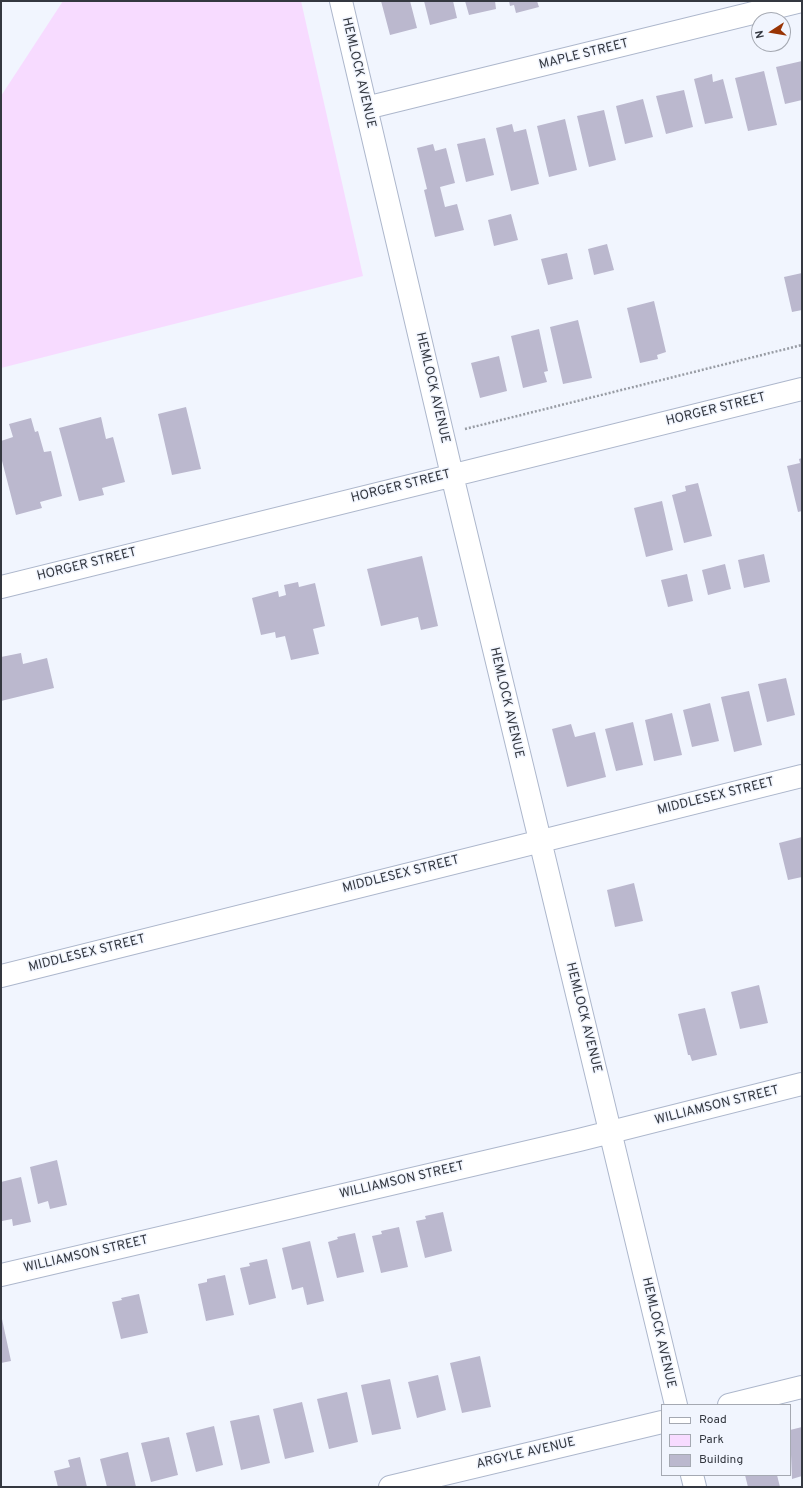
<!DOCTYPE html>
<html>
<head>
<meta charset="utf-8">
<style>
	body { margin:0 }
	#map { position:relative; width:803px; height:1488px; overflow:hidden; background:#f1f5fe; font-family:Overpass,sans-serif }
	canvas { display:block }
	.frame { position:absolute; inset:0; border:2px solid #343840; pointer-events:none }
	.legend { position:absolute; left:661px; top:1404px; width:130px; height:72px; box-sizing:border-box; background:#f1f5fe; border:1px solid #a5a9b2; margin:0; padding:5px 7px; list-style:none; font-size:12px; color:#343840 }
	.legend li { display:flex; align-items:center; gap:8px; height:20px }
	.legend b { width:20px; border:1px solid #a5a9b2 }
	.north { position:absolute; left:751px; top:12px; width:40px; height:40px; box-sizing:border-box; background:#f1f5fe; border:1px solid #a5a9b2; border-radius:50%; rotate:258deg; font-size:11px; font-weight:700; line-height:16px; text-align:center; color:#343840 }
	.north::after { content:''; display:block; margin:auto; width:14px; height:18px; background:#993404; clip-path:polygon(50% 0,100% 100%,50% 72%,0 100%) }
</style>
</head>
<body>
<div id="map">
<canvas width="803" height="1488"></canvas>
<div class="frame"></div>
<ul class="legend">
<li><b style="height:5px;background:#fff"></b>Road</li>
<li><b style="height:11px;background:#f7dbff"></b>Park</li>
<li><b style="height:11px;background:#bbb8ce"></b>Building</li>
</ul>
<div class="north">N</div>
</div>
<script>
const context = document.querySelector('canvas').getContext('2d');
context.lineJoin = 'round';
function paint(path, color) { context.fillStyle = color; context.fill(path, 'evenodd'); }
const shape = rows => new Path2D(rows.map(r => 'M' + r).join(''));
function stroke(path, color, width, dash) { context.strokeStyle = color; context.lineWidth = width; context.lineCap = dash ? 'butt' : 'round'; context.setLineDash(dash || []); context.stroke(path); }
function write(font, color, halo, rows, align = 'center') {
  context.font = font + ' Overpass,sans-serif'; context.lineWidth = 3; context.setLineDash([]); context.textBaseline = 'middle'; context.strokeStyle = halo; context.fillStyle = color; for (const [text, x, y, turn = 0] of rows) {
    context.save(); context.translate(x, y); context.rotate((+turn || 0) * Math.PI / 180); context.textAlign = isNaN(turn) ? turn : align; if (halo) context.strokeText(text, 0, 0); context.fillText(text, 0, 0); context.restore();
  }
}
paint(shape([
	[63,1,301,1,363,276,1,368,1,96]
]), '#f7dbff');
paint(shape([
	[381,1,410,1,417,28,390,35],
	[424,1,453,1,457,18,430,25],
	[465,1,495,1,496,9,469,15],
	[509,1,537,1,539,7,516,13,514,5,510,6],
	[802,61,802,100,785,104,776,67],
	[764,71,777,125,748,131,735,78],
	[712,74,713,82,723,79,733,118,705,124,694,79],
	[684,90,693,127,666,134,656,96],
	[643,99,653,137,625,144,616,106],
	[604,110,616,160,589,167,577,116],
	[565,119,577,170,549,177,537,126],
	[512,124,514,132,526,129,539,184,511,191,496,128],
	[485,138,494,175,466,182,457,144],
	[433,144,435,151,446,148,455,183,440,187,445,207,457,204,464,230,435,237,424,190,427,189,417,148],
	[511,214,518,240,494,246,488,220],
	[607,244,614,270,594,275,588,249],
	[567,253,573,279,548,285,541,259],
	[802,273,802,310,792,312,784,277],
	[654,301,666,352,657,355,658,359,640,363,627,308],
	[578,320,592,378,563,384,550,327],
	[539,329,548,371,544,372,547,382,523,388,511,336],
	[499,356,507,391,480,398,471,363],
	[186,407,201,469,172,475,158,414],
	[101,417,106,439,113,437,125,482,102,488,104,495,79,501,59,428],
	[31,418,35,432,38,431,44,452,51,451,62,496,40,502,42,508,16,515,1,457,1,441,13,437,9,424],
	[802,458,802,511,798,512,787,466,800,463,799,459],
	[698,483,712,536,684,543,672,495,686,491,685,486],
	[662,501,673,550,646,557,634,508],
	[764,554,770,582,744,588,738,560],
	[422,556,438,626,421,630,418,617,381,626,367,569],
	[725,564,731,589,708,595,702,570],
	[687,574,693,601,668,607,661,580],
	[298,582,299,587,315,583,325,626,313,629,319,654,291,660,285,636,276,638,275,632,261,635,252,598,278,591,279,597,286,595,284,585],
	[21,653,23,664,47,658,54,688,1,701,1,657],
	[786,678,795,715,767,722,758,684],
	[749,691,762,745,734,752,721,697],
	[710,703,719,741,692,747,683,710],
	[672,713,682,755,654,761,645,720],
	[633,722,643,765,616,771,605,729],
	[571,724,575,737,595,732,606,777,567,787,552,729],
	[802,837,802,877,788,880,779,843],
	[634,883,643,921,615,927,607,890],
	[759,985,768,1023,740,1029,731,992],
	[705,1008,717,1055,692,1061,690,1055,688,1055,678,1014],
	[57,1160,67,1205,50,1209,48,1201,38,1204,30,1167],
	[21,1177,31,1222,13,1226,12,1219,2,1221,1,1182],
	[443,1212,452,1251,425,1258,416,1221,426,1219,425,1216],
	[399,1227,408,1267,381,1273,372,1236,382,1234,381,1231],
	[355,1233,364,1272,337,1278,328,1242,338,1239,337,1237],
	[310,1241,324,1301,307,1305,303,1287,292,1290,282,1248],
	[267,1259,276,1298,249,1305,240,1268,250,1266,249,1263],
	[225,1275,234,1315,206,1321,198,1284,207,1282,207,1279],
	[139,1294,148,1333,121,1339,112,1302,122,1300,121,1298],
	[2,1319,11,1361,1,1363,1,1320],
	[480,1356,491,1407,462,1413,450,1363],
	[438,1375,446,1410,417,1418,408,1382],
	[390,1379,401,1429,372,1435,361,1385],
	[347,1392,358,1442,329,1449,317,1399],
	[302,1402,314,1452,285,1459,273,1409],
	[259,1415,270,1463,241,1470,230,1421],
	[214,1426,223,1465,196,1472,186,1433],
	[802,1427,802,1476,792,1479,790,1430],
	[169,1437,178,1475,151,1482,141,1443],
	[128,1452,136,1487,107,1487,100,1459],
	[80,1457,87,1487,58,1487,54,1471,70,1467,68,1460],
	[745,1475,777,1475,780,1487,748,1487]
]), '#bbb8ce');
const minor = shape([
	[341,1,452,475,676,1405],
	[366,108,802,1],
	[1,587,802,389],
	[1,976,802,776],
	[1,1275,579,1140,802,1084],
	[729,1405,802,1387],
	[692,1475,695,1487],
	[390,1487,662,1422]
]);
stroke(minor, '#adb7cc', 24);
stroke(shape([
	[465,429,802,345]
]), '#989ca4', 2.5, [2, 2]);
stroke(minor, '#fff', 22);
write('13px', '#343840', '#f1f5fe', [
	["MAPLE STREET",584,55,-14],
	["HEMLOCK AVENUE",358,73,77],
	["HEMLOCK AVENUE",432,388,77],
	["HORGER STREET",716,410,-14],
	["HORGER STREET",401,487,-14],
	["HORGER STREET",87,565,-14],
	["HEMLOCK AVENUE",506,703,77],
	["MIDDLESEX STREET",716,797,-14],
	["MIDDLESEX STREET",401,875,-14],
	["MIDDLESEX STREET",87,954,-14],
	["HEMLOCK AVENUE",583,1018,76],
	["WILLIAMSON STREET",717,1106,-14],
	["WILLIAMSON STREET",402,1181,-13],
	["WILLIAMSON STREET",86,1255,-13],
	["HEMLOCK AVENUE",658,1333,77],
	["ARGYLE AVENUE",526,1454,-13]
]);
</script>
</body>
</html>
